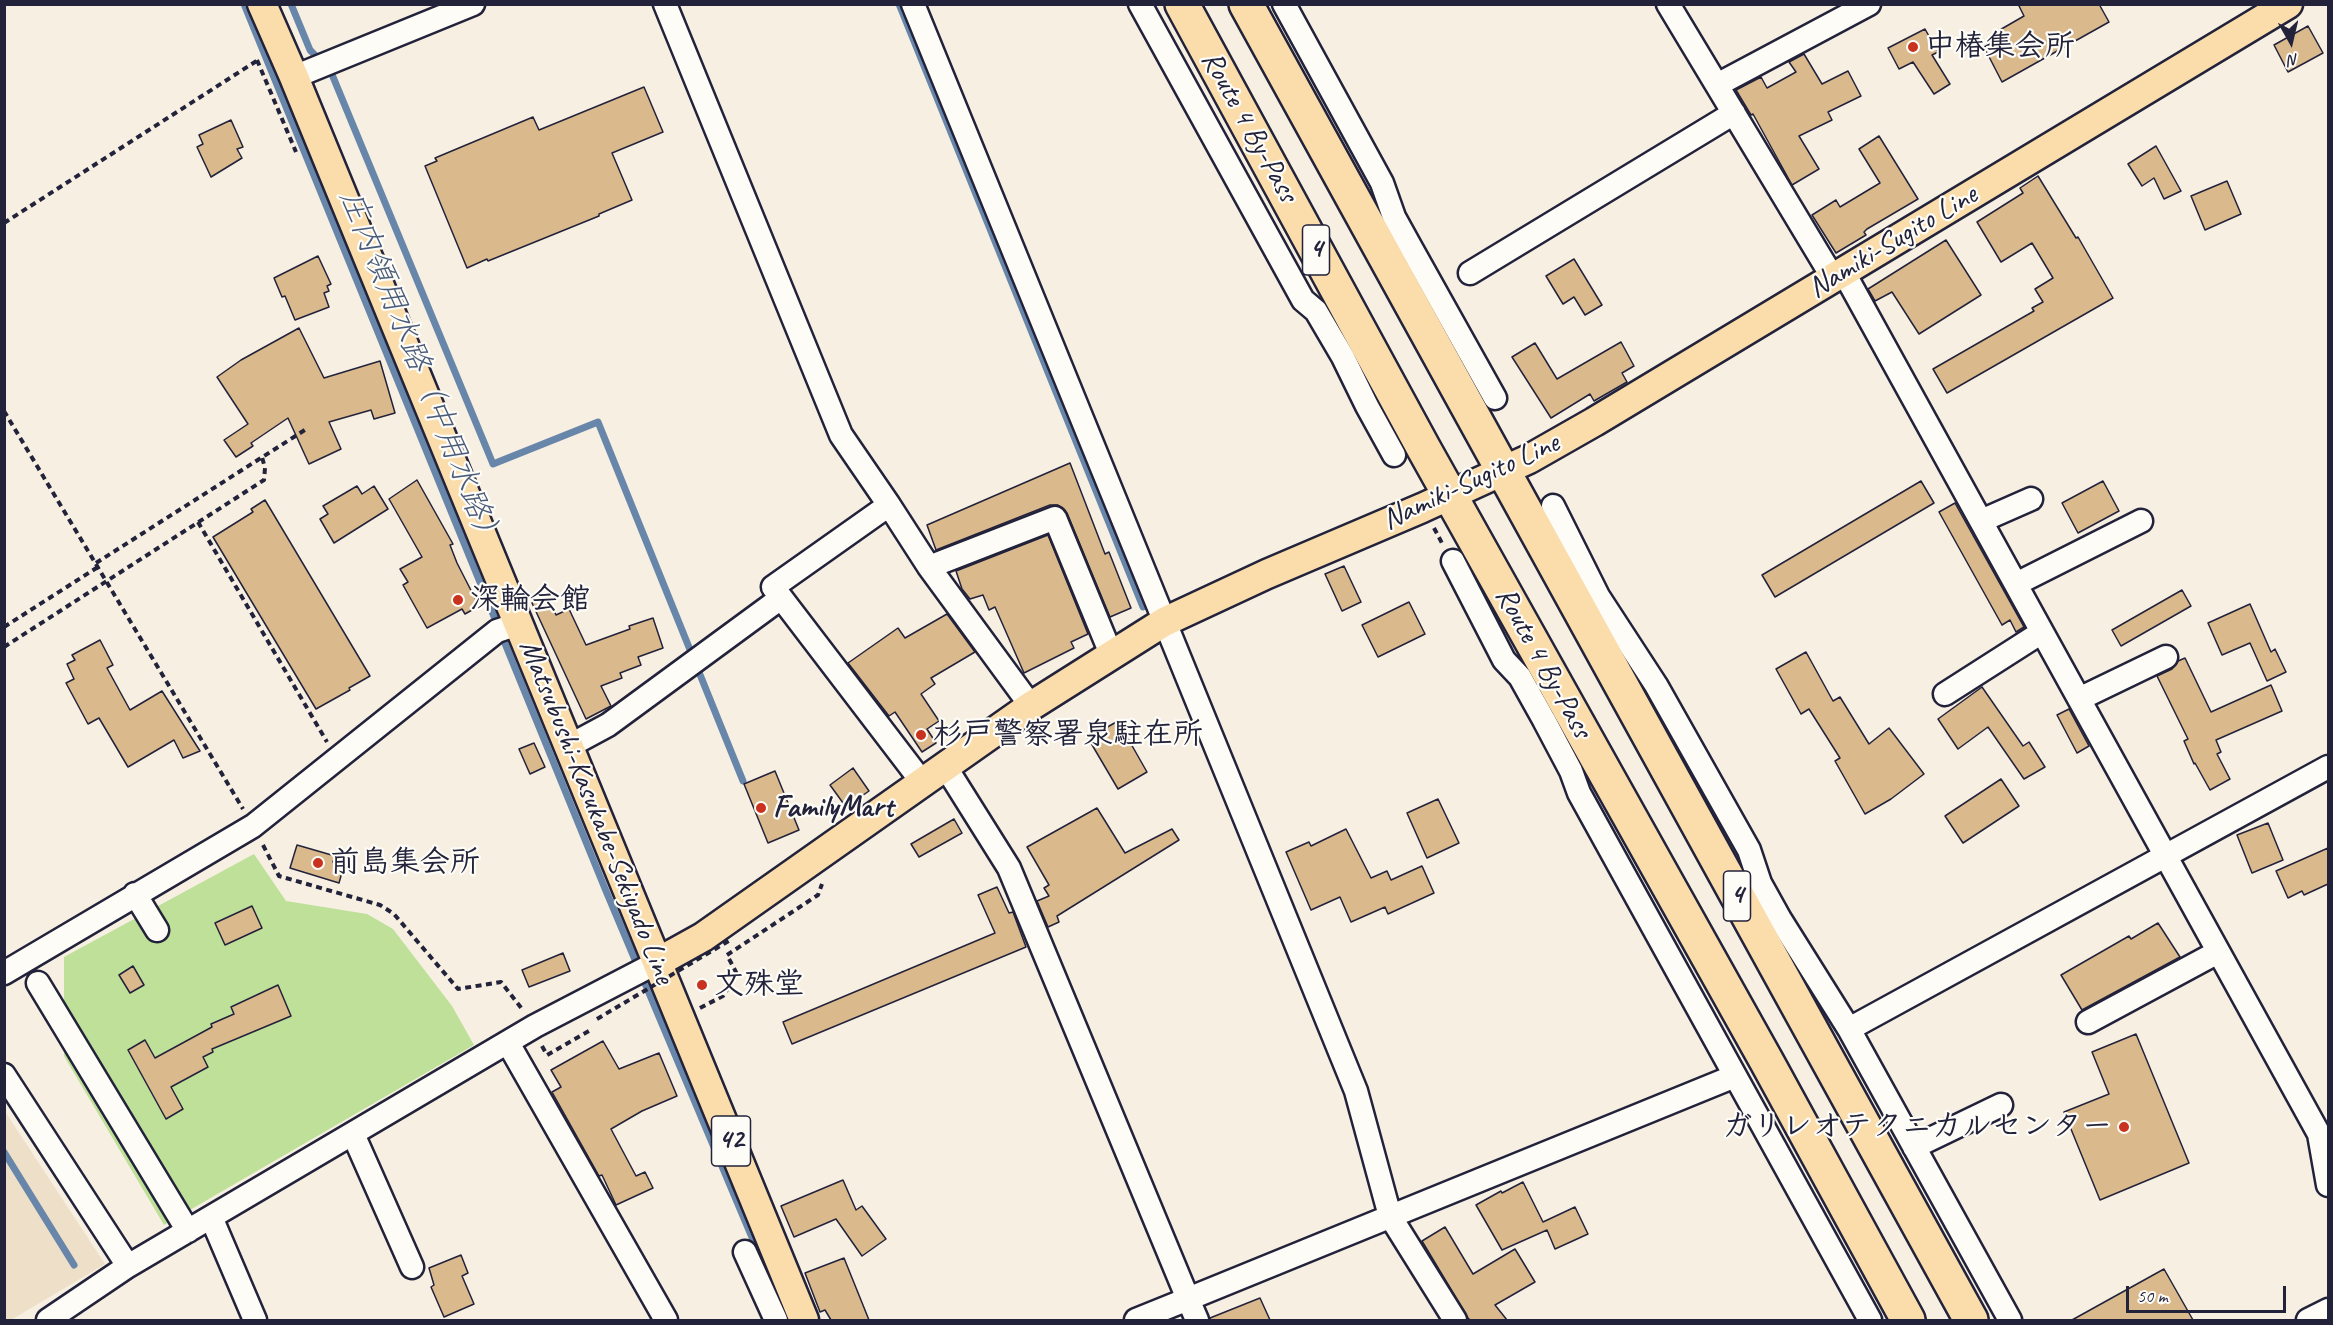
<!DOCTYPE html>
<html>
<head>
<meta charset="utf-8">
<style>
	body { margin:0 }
	#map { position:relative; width:2333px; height:1325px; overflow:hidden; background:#f6efe2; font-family:Caveat,sans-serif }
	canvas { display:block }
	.frame { position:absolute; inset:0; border:6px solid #22223b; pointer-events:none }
	.north { position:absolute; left:2261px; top:12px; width:60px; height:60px; -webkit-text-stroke:4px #fdfcf7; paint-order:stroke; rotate:172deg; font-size:16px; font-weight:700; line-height:24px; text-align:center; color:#22223b }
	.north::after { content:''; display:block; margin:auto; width:21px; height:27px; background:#22223b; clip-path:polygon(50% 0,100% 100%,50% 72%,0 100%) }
	.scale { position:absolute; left:2126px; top:1286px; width:160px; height:27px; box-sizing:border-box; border:3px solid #22223b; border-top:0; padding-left:8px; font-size:18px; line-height:21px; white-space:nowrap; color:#22223b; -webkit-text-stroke:4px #fdfcf7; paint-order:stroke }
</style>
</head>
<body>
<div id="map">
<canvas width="2333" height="1325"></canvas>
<div class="frame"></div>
<div class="north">N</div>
<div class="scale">50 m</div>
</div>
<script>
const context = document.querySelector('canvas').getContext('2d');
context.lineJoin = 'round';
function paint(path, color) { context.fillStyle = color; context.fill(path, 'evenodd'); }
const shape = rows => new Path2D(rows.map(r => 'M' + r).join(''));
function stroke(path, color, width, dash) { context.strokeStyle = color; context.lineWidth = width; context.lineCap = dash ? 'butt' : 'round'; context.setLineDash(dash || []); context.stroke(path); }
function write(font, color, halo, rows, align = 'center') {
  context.font = font + ' Caveat,"Klee One",sans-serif'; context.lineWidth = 4.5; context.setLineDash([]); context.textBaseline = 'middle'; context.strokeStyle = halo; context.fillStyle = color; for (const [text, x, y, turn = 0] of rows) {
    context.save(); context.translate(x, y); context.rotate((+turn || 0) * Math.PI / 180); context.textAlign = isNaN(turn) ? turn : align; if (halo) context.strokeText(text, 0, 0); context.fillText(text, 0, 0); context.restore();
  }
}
paint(shape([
	[4,1110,105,1264,11,1320,4,1320]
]), '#eedfc8');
paint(shape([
	[254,854,286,901,367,914,393,929,452,1006,474,1045,164,1225,64,1056,64,957]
]), '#bee099');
stroke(shape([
	[244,4,606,891,772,1285],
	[291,4,310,50,331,72,493,464,598,422,743,781],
	[899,4,1143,607],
	[4,1152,74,1265]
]), '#6886a9', 7);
const building = shape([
	[2018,4,2099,4,2109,22,2002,82,1984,47,1994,42,1991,35,2024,16,2018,4],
	[2308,26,2323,53,2288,72,2274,45,2308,26],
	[1925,29,1938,52,1932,55,1950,84,1934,94,1913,62,1899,69,1888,48,1925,29],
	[1804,54,1822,84,1848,71,1861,96,1828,112,1832,120,1799,136,1819,169,1792,185,1753,114,1751,115,1736,90,1761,77,1767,88,1796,72,1789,62,1804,54],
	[644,87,663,132,612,153,632,200,599,214,599,216,488,261,487,259,467,268,425,166,437,161,435,158,533,117,539,130,644,87],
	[231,120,243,147,237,149,242,158,211,177,197,147,203,144,199,135,231,120],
	[1879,136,1918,199,1867,229,1864,232,1866,235,1836,253,1812,215,1836,200,1840,207,1880,183,1859,149,1879,136],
	[2156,146,2181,191,2164,199,2154,178,2142,186,2128,164,2156,146],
	[2038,176,2076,238,2078,237,2113,298,1947,393,1933,369,2034,311,2032,308,2043,302,2035,289,2053,278,2032,243,2001,262,1977,222,2023,193,2020,188,2038,176],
	[2227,181,2241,214,2205,230,2191,196,2227,181],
	[1946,240,1981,295,1919,334,1892,292,1875,301,1868,289,1946,240],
	[318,256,331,284,327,286,329,291,324,293,329,307,295,320,285,296,282,297,274,278,318,256],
	[1574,259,1602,305,1585,315,1574,297,1563,304,1546,276,1574,259],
	[299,328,324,378,380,361,395,413,374,419,371,410,329,422,341,449,309,464,288,418,251,443,253,446,236,457,224,440,248,424,217,377,241,360,299,328],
	[1621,342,1634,366,1622,373,1627,382,1594,401,1590,394,1551,418,1512,357,1535,343,1557,379,1621,342],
	[1070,463,1105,554,1109,552,1131,608,1110,617,1067,513,1058,505,1050,505,936,550,927,525,1070,463],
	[417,480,453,544,450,545,457,563,479,606,465,614,462,609,427,628,403,585,408,582,400,569,422,557,389,499,417,480],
	[1921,481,1934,503,1775,597,1762,575,1921,481],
	[2103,481,2119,511,2078,533,2062,503,2103,481],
	[357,486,362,494,374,486,388,509,334,543,320,519,328,514,323,506,357,486],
	[265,500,370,676,349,688,350,690,316,709,213,537,253,512,251,509,265,500],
	[1955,503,2024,627,2016,632,2010,620,2002,625,1939,512,1955,503],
	[1048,535,1088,634,1071,642,1074,648,1024,673,995,607,989,610,983,595,970,599,962,589,956,571,1048,535],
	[1344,566,1361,602,1342,611,1325,574,1344,566],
	[2182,590,2191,606,2121,646,2112,630,2182,590],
	[548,596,556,615,569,609,586,645,630,629,629,626,653,618,663,648,638,657,641,665,620,673,622,678,601,686,611,706,586,719,532,603,548,596],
	[1409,602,1425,634,1378,657,1362,625,1409,602],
	[2250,604,2271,652,2275,649,2286,672,2267,681,2250,643,2222,655,2208,623,2250,604],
	[947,614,975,652,931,678,935,684,921,694,939,721,927,729,936,743,922,752,895,712,889,716,848,663,898,628,905,638,947,614],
	[100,640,113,665,107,668,130,710,162,691,200,751,183,758,174,740,128,767,99,718,88,724,66,683,74,679,67,664,75,660,72,655,100,640],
	[1806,652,1833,701,1840,697,1869,744,1889,728,1924,774,1891,799,1865,814,1835,761,1840,758,1809,709,1801,714,1776,669,1806,652],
	[2185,658,2211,712,2271,685,2282,711,2216,740,2221,752,2217,754,2230,779,2210,790,2195,763,2194,764,2184,741,2188,739,2157,676,2172,669,2178,661,2185,658],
	[1982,687,2023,746,2029,742,2045,767,2024,779,1988,727,1958,749,1938,719,1982,687],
	[2069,709,2089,746,2077,753,2057,715,2069,709],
	[1118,721,1147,772,1118,789,1088,738,1118,721],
	[534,743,545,767,530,774,519,749,534,743],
	[853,768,869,791,846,807,830,785,853,768],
	[775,771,799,830,768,843,744,784,775,771],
	[2001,779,2019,806,1963,843,1945,816,2001,779],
	[1438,799,1459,843,1427,858,1407,813,1438,799],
	[1097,808,1125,853,1172,829,1179,840,1057,916,1059,922,1048,927,1037,901,1049,896,1044,888,1049,885,1027,847,1097,808],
	[954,819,962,833,919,857,911,844,954,819],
	[2268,823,2283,860,2252,873,2237,835,2268,823],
	[1346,829,1371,878,1387,871,1391,880,1422,866,1434,893,1388,914,1385,907,1351,922,1340,897,1311,910,1286,852,1309,842,1311,846,1346,829],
	[297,845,335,856,333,862,344,865,339,883,290,868,297,845],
	[2328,848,2328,884,2304,895,2302,891,2288,898,2276,871,2328,848],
	[997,887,1009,913,1013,912,1026,947,792,1044,783,1022,995,933,978,895,997,887],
	[252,906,262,928,225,945,215,923,252,906],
	[2158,923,2180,957,2082,1010,2061,975,2129,936,2131,939,2158,923],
	[563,953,570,971,529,987,522,970,563,953],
	[133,966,144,985,130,993,119,975,133,966],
	[278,985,291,1016,212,1049,213,1052,203,1057,208,1067,171,1087,183,1109,166,1119,128,1050,145,1040,155,1058,212,1027,211,1024,234,1014,231,1007,278,985],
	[2136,1034,2189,1163,2100,1200,2064,1112,2109,1094,2092,1052,2136,1034],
	[603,1041,619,1069,659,1053,677,1096,642,1111,611,1129,636,1176,645,1172,653,1188,616,1205,602,1175,599,1176,552,1092,561,1087,551,1070,603,1041],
	[843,1180,856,1210,862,1206,886,1239,862,1256,836,1219,794,1237,781,1206,843,1180],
	[1523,1182,1543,1222,1575,1207,1588,1234,1555,1249,1547,1230,1502,1250,1476,1205,1501,1191,1502,1193,1523,1182],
	[1445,1227,1473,1274,1515,1249,1535,1282,1495,1305,1507,1320,1470,1320,1468,1318,1422,1241,1445,1227],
	[461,1255,468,1273,462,1276,474,1304,444,1317,431,1287,434,1285,429,1268,461,1255],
	[844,1258,869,1320,831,1320,825,1310,820,1312,805,1273,844,1258],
	[2164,1269,2193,1320,2072,1320,2164,1269],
	[1260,1298,1270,1320,1210,1320,1210,1318,1260,1298]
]);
paint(building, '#dab98c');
stroke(building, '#22223b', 1.5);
const minor = shape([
	[665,4,841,435,889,505],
	[913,4,1356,1091,1390,1216,1455,1320],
	[1140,4,1303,300,1316,311,1343,357,1367,406,1394,455],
	[1284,4,1382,183,1394,217,1410,246,1495,398],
	[1668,4,1833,278],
	[294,77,473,4],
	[1717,85,1869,4],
	[1843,271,2319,1134,2328,1185],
	[1470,273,1734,113],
	[1553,506,1598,596,1656,685,1749,850,1760,883,1780,919,1849,1029,2010,1320],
	[1981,521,2031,499],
	[1453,561,1504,660,1520,677,1544,720,1571,771,1579,793,1870,1320],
	[929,567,1055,518,1111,654],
	[2016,584,2141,521],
	[1945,694,2042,632],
	[2079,699,2166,657],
	[569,746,608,725,781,598],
	[945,766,1009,868,1188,1299,1136,1320],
	[922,782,773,587,889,505,929,567,1031,706],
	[135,894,157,930],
	[4,973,253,826,497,631,518,624],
	[38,983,188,1231],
	[2088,1022,2218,952],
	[1849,1029,2328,767],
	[508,1043,666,1320],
	[4,1075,128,1266],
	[353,1134,412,1267],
	[1914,1147,2001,1105],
	[211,1217,255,1320],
	[745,1252,776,1320],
	[48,1320,128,1266,535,1026,658,962],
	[1197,1320,1188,1299,1735,1076],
	[2308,1320,2328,1310]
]);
const major = shape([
	[262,4,294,77,804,1320],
	[658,962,703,937,1031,706,1164,622,1267,574,1422,508,1529,459,1594,422,2288,4]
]);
const highway = shape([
	[1182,4,1424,449,1767,1062,1908,1320],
	[1246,4,1971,1320]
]);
stroke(minor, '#22223b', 27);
stroke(major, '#22223b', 33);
stroke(highway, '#22223b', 38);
stroke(shape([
	[257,60,296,152],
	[4,223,258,60],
	[4,411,243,809],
	[198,522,327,742],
	[1434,528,1443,545],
	[96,563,308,428],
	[4,627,98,567],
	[4,647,264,480,265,468,262,457],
	[263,845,279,876,380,905,394,914,458,989,501,982,522,1009],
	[700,1008,723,996,737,974,727,955,818,895,822,884],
	[542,1046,547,1055,589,1031]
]), '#22223b', 4, [6, 4.5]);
stroke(minor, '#fdfcf7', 22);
stroke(major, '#faddab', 28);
stroke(highway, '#faddab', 33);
stroke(shape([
	[597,1019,732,939]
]), '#22223b', 4, [6, 4.5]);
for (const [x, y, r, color] of [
	[1913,47,6,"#c8321e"],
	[458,600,6,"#c8321e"],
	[921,735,6,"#c8321e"],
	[761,808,6,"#c8321e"],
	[318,863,6,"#c8321e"],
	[702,985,6,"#c8321e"],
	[2124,1127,6,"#c8321e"]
]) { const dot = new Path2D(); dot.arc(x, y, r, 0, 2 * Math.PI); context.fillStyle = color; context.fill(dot); stroke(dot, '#fdfcf7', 2); }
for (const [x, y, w] of [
	[1316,250,27],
	[1737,896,27],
	[731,1141,39]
]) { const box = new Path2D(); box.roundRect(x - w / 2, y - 25, w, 50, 4.5); context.fillStyle = '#fdfcf7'; context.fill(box); stroke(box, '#22223b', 1.5); }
write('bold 28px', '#22223b', null, [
	["4",1316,250],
	["4",1737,896],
	["42",731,1141]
]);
write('bold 30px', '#22223b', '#fdfcf7', [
	["中椿集会所",1925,47],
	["深輪会館",470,600],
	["杉戸警察署泉駐在所",933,735],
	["FamilyMart",773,808],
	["前島集会所",330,863],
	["文殊堂",714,985],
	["ガリレオテクニカルセンター",2112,1127,"right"]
], 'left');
write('30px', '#22223b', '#fdfcf7', [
	["Route 4 By-Pass",1249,127,61],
	["Namiki-Sugito Line",1893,242,-31],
	["Namiki-Sugito Line",1471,482,-25],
	["Route 4 By-Pass",1543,663,61],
	["Matsubushi-Kasukabe-Sekiyado Line",596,812,68]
]);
write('italic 32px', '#4b5c7b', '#fdfcf7', [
	["庄内領用水路（中用水路）",420,370,68]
]);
</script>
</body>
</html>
